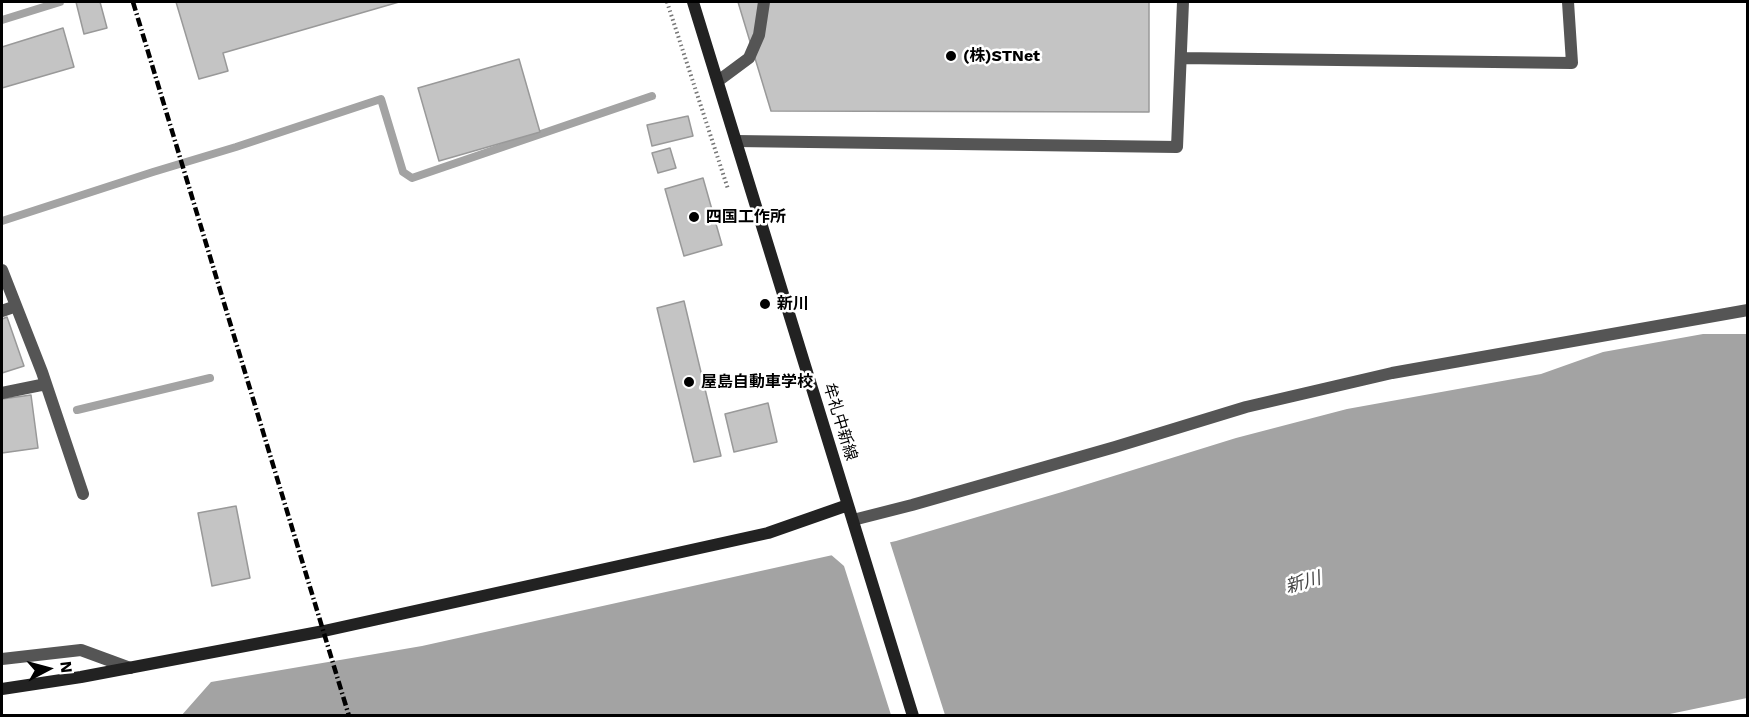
<!DOCTYPE html>
<html>
<head>
<meta charset="utf-8">
<style>
	body { margin:0 }
	#map { position:relative; width:1749px; height:717px; overflow:hidden; background:#fff; font-family:"Work Sans",sans-serif }
	canvas { display:block }
	.frame { position:absolute; inset:0; border:3px solid #000; pointer-events:none }
	.north { position:absolute; left:18px; top:639px; width:60px; height:60px; -webkit-text-stroke:4px #fff; paint-order:stroke; rotate:84deg; font-size:16px; font-weight:700; line-height:24px; text-align:center; color:#000 }
	.north::after { content:''; display:block; margin:auto; width:21px; height:27px; background:#000; clip-path:polygon(50% 0,100% 100%,50% 72%,0 100%) }
</style>
</head>
<body>
<div id="map">
<canvas width="1749" height="717"></canvas>
<div class="frame"></div>
<div class="north">N</div>
</div>
<script>
const context = document.querySelector('canvas').getContext('2d');
context.lineJoin = 'round';
function paint(path, color) { context.fillStyle = color; context.fill(path, 'evenodd'); }
const shape = rows => new Path2D(rows.map(r => 'M' + r).join(''));
function stroke(path, color, width, dash) { context.strokeStyle = color; context.lineWidth = width; context.lineCap = dash ? 'butt' : 'round'; context.setLineDash(dash || []); context.stroke(path); }
function write(font, color, halo, rows, align = 'center') {
  context.font = font + ' "Work Sans","Noto Sans JP",sans-serif'; context.lineWidth = 5; context.setLineDash([]); context.textBaseline = 'middle'; context.strokeStyle = halo; context.fillStyle = color; for (const [text, x, y, turn = 0] of rows) {
    context.save(); context.translate(x, y); context.rotate((+turn || 0) * Math.PI / 180); context.textAlign = isNaN(turn) ? turn : align; if (halo) context.strokeText(text, 0, 0); context.fillText(text, 0, 0); context.restore();
  }
}
paint(shape([
	[1703,334,1747,334,1747,698,1660,716,181,716,211,682,422,646,896,541,1062,492,1236,438,1347,409,1541,374,1603,352]
]), '#a3a3a3');
paint(shape([
	[889,539,945,715,891,715,844,566,829,553]
]), '#fff');
stroke(shape([
	[2,20,60,2],
	[2,221,153,172,236,147,381,99,403,172,412,178,652,96],
	[77,410,210,378]
]), '#a3a3a3', 8);
const building = shape([
	[76,2,100,2,107,28,84,34,76,2],
	[176,2,399,2,223,53,228,71,199,79,176,2],
	[738,2,1149,2,1149,112,771,111,738,2],
	[63,28,74,67,2,88,2,47,63,28],
	[519,59,540,132,439,161,418,88,519,59],
	[688,116,693,136,652,146,647,125,688,116],
	[670,148,676,168,658,173,652,153,670,148],
	[703,178,722,245,684,256,665,189,703,178],
	[684,301,721,456,694,462,657,308,684,301],
	[7,317,24,366,2,373,2,319,7,317],
	[31,395,38,448,2,453,2,399,31,395],
	[768,403,777,442,734,452,725,414,768,403],
	[236,506,250,578,212,586,198,513,236,506]
]);
paint(building, '#c4c4c4');
stroke(building, '#999', 1.5);
stroke(shape([
	[667,2,728,189]
]), '#777', 4, [1.5, 3]);
stroke(shape([
	[718,81,749,58,759,35,764,2]
]), '#555', 12);
stroke(shape([
	[1181,58,1572,63,1568,2],
	[736,141,1177,147,1183,2],
	[2,270,42,372,83,494],
	[2,311,16,306],
	[2,393,46,384],
	[853,520,912,505,1115,447,1246,407,1392,373,1748,310],
	[2,659,81,650,130,668]
]), '#555', 12);
stroke(shape([
	[693,2,913,716],
	[2,689,81,677,324,631,768,533,848,505]
]), '#222', 12);
stroke(shape([
	[133,2,349,716]
]), '#000', 4.5, [9, 3, 1.5, 3]);
for (const [x, y, r, color] of [
	[951,56,6,"#000"],
	[694,217,6,"#000"],
	[765,304,6,"#000"],
	[689,382,6,"#000"]
]) { const dot = new Path2D(); dot.arc(x, y, r, 0, 2 * Math.PI); context.fillStyle = color; context.fill(dot); stroke(dot, '#fff', 2); }
write('bold 16px', '#000', '#fff', [
	["(株)STNet",963,56],
	["四国工作所",706,217],
	["新川",777,304],
	["屋島自動車学校",701,382]
], 'left');
write('16px', '#000', '#fff', [
	["牟礼中新線",840,422,73]
]);
write('italic 18px', '#444', '#fff', [
	["新川",1303,583,-16]
]);
</script>
</body>
</html>
